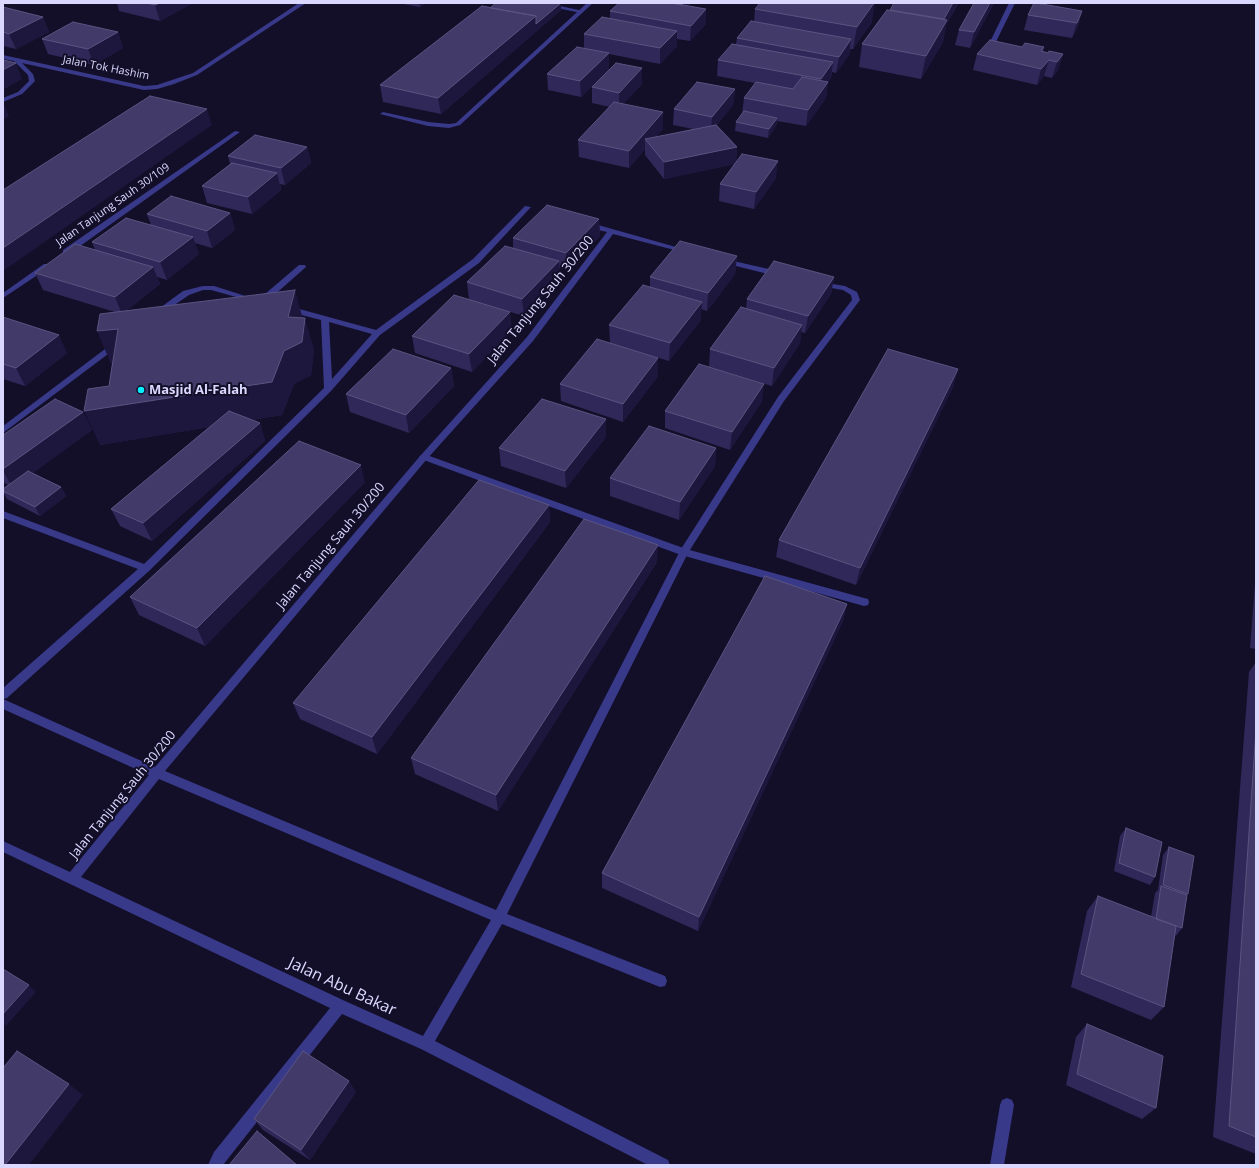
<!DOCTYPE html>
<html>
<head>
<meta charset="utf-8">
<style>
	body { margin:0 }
	#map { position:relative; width:1259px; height:1168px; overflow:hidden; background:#130f29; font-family:"Open Sans",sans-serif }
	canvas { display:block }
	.frame { position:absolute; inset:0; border:4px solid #dbd8ff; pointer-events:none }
</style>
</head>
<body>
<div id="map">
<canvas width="1259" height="1168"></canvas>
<div class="frame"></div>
</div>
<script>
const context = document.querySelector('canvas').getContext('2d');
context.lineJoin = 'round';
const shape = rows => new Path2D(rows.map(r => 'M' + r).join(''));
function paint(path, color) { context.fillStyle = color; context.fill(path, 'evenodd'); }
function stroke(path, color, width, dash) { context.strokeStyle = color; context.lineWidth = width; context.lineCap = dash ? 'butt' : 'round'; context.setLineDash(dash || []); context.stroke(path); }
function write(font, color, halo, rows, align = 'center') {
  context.font = font + ' "Open Sans",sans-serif'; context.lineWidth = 4; context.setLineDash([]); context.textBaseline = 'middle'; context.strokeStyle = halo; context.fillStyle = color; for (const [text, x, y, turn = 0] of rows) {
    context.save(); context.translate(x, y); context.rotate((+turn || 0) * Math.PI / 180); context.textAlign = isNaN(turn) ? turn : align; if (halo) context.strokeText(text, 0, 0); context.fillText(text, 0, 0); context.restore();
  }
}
paint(shape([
	[533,3,545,3,584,11,581,13,533,3],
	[525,206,531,207,479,263,380,335,331,391,149,571,7,698,3,699,3,688,138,569,3,518,3,511,144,564,324,388,321,320,286,311,286,307,292,307,376,330,473,259,525,206],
	[329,322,372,334,332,379,329,322],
	[299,265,305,265,306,267,264,304,258,304,258,300,299,265],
	[203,286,214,286,258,300,254,302,211,290,203,290,189,295,160,315,157,315,153,313,183,291,203,286],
	[113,343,116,343,120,345,3,433,3,426,113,343],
	[424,454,686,549,864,598,868,599,869,602,868,605,864,606,681,555,421,459,419,457,421,455,424,454],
	[1007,1098,1012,1100,1014,1105,1004,1165,990,1165,1000,1105,1002,1100,1007,1098]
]), '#39398a');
paint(shape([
	[299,3,306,3,197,75,174,84,157,89,144,90,22,63,33,74,35,81,22,94,3,102,3,98,18,92,29,81,28,75,14,61,3,59,3,55,144,86,157,85,193,73,299,3],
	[587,3,593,3,460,125,449,128,428,126,380,114,383,112,428,122,449,124,456,123,587,3],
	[1009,3,1015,3,992,50,987,51,986,50,1009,3],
	[235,131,240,132,69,254,63,254,63,250,235,131],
	[585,223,591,223,690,251,686,253,613,234,533,341,427,459,165,771,496,910,681,549,778,397,852,300,851,295,843,290,820,286,816,284,820,282,845,286,857,292,860,300,784,401,688,553,507,914,665,976,667,981,665,986,660,987,502,924,435,1041,668,1160,670,1165,648,1165,421,1049,342,1014,223,1165,208,1165,214,1152,330,1008,3,852,3,841,70,872,149,775,3,709,3,699,155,767,421,455,527,337,607,232,585,227,585,223],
	[159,779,491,920,423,1036,345,1001,81,877,159,779],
	[720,258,782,272,783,274,782,276,776,276,720,262,720,258],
	[44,264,47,264,51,266,3,298,3,293,44,264]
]), '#39398a');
paint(shape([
	[117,3,191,3,191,4,160,21,119,11],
	[398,3,426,3,420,7],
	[994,3,970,48,955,45,959,30],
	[958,4,946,25,943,42,921,79,859,67,862,44,890,10],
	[688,6,706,9,706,24,690,41,677,39,677,46,660,64,609,54,609,69,581,97,548,90,547,74,584,48,584,34,610,19,610,11],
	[3,7,43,17,49,32,16,49,3,46],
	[490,8,561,10,441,114,383,102,380,85],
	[755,9,872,22,853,49,850,49,849,55,836,73,832,72,831,78,828,83,826,98,806,126,777,121,776,126,768,138,735,131,736,122,742,114,744,98,755,83,717,76,718,60,736,44,737,38,754,22],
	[1082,11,1078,26,1072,38,1024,30,1028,15],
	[118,32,123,48,94,65,48,54,42,39],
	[1022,47,1044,47,1043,52,1048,53,1063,54,1058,70,1052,78,1044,76,1037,85,973,70,977,54],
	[642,68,642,84,623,104,663,112,663,129,656,137,693,129,673,125,674,109,735,89,733,105,717,125,737,147,736,162,776,178,754,209,719,201,720,184,735,164,664,179,645,155,645,149,629,168,579,157,578,140,610,107,592,103,592,87],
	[307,147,311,163,285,185,280,184,281,190,252,214,207,203,202,186,230,164,228,156],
	[230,213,235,230,212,248,195,243,199,254,167,280,157,277,160,284,126,311,303,317,314,350,311,375,294,384,282,415,252,420,260,423,265,441,152,541,120,526,111,509,209,427,100,445,112,364,111,364,115,312,43,290,35,273,95,250,92,242,151,225,147,214],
	[599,219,600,236,567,270,559,268,560,278,524,316,469,300,467,282,513,248,513,238],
	[737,256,735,274,707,311,701,309,701,320,669,361,610,343,609,325,650,287,650,277],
	[834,277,831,294,805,333,801,332,800,343,772,386,709,367,710,349,746,309,747,299],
	[510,312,511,330,472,372,415,353,412,336],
	[3,317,67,353,25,386,3,379],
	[658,358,658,376,623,422,561,401,560,384],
	[451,368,454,386,409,433,350,412,346,394],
	[958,369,953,387,856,585,776,557,779,540],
	[762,401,730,450,665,428,665,411],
	[83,412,92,430,32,473,61,487,66,496,40,516,7,499,3,492,3,489,8,485,3,482,3,435],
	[606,437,566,488,501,466,499,448],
	[716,448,715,466,679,520,610,496,610,478],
	[365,482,205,646,139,615,130,597],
	[549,505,550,522,377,754,300,719,293,703],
	[657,562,498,811,415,774,411,758],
	[1256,571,1256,649,1250,648],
	[847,604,843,621,698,931,602,888,602,873],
	[1256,662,1256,1154,1213,1137,1249,672],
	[1126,828,1155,877,1150,885,1114,871,1120,836],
	[1169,847,1188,894,1186,895,1182,928,1176,936,1175,935,1164,1007,1151,1020,1071,987,1087,911,1098,896,1151,917,1155,893,1158,890,1163,855],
	[1087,1024,1156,1108,1142,1119,1066,1085,1076,1037],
	[356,1092,310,1160,263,1130,254,1119]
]), '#302858');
paint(shape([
	[160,3,191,3,191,4,160,21,155,5],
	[419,3,426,3,420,7],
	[561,3,561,10,441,114,438,98,536,16],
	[683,3,691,3,679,15,679,8],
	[874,3,875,3,872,22,853,49,857,27],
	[953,3,958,3,946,25,943,42,921,79,926,56,944,19],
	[990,3,994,3,970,48,974,32],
	[706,9,706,24,690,41,691,26],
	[1082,11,1078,26,1072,38,1077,23],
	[43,17,49,32,16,49,9,34],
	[677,31,677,46,660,64,660,48],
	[118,32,123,48,94,65,88,49],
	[851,39,849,55,836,73,839,57],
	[609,53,609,69,581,97,580,81],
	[1063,54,1058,70,1052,78,1057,62],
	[1049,60,1044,76,1037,85,1041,69],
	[833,62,831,78,828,83,826,98,806,126,808,110,819,94,821,79],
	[16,63,22,79,3,90,3,70],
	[642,68,642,84,619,109,619,93],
	[735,89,733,105,711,133,712,117],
	[3,102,9,116,3,120],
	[207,109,212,125,3,271,3,248],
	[663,112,663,129,650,144,645,139,645,149,629,168,629,151],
	[777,118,776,126,768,138,769,129],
	[307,147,311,163,285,185,281,168],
	[737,147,736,164,664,179,664,162],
	[778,161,776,178,754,209,756,192],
	[277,173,281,190,252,214,248,197],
	[230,213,235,230,212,248,207,231],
	[599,219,600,236,567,270,566,253],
	[193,237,199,254,167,280,160,262],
	[737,256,735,274,707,311,708,293],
	[559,261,560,278,524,316,522,299],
	[153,267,160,284,122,314,115,297],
	[834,277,831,294,805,333,808,316],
	[295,290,304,323,305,318,314,350,311,375,294,384,282,415,100,445,84,411,288,317],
	[702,302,701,320,669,361,670,343],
	[510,312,511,330,472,372,469,354],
	[802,325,800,343,772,386,774,368],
	[118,329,132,362,111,364,97,331],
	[59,335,67,353,25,386,16,368],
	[658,358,658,376,623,422,623,404],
	[451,368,454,386,409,433,406,415],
	[958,369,953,387,856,585,860,568],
	[764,384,762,401,730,450,732,432],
	[83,412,92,430,13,488,3,471,3,469],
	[606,419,606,437,566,488,565,471],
	[260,423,265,441,152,541,143,523],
	[716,448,715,466,679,520,680,502],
	[361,465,365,482,205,646,197,628],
	[61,487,66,496,40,516,35,507],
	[549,505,550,522,377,754,372,737],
	[658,545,657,562,498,811,496,795],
	[847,604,843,621,698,931,699,917],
	[29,985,36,992,6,1026,3,1023,3,1014],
	[349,1081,356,1092,310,1160,301,1150],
	[69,1084,83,1095,29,1165,5,1165]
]), '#1d163d');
const building = shape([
	[146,3,160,3,155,5,146,3],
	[496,3,561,3,536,24,536,16,490,8,496,3],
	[619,3,671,3,706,9,691,26,610,11,619,3],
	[671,3,683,3,682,5,671,3],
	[760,3,874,3,857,27,755,9,760,3],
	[894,3,953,3,944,19,890,10,894,3],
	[974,3,990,3,974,32,959,30,974,3],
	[1034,3,1036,3,1082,11,1077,23,1028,15,1034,3],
	[482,6,536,16,438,98,380,85,482,6],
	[3,7,43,17,9,34,3,32,3,7],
	[887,10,947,20,926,56,862,44,887,10],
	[602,17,677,31,660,48,584,34,602,17],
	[751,21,851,39,839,57,737,38,751,21],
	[73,22,118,32,88,49,42,39,73,22],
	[990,40,1022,47,1025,43,1044,47,1041,51,1048,53,1049,51,1063,54,1057,62,1049,60,1041,69,977,54,990,40],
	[732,44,833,62,821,79,718,60,732,44],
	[577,47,609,53,580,81,547,74,577,47],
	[3,60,16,63,3,70,3,60],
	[616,63,642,68,619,93,592,87,616,63],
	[802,77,828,82,808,110,744,98,756,82,793,89,802,77],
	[697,82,735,89,712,117,674,109,697,82],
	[150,96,207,109,3,248,3,190,150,96],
	[614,102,663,112,629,151,578,140,614,102],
	[744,111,777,118,769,129,736,122,744,111],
	[716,125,737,147,664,162,645,139,716,125],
	[255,135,307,147,281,168,228,156,255,135],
	[742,154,778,161,756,192,720,184,742,154],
	[232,163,277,173,248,197,202,186,232,163],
	[171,196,230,213,207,231,147,214,171,196],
	[547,205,599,219,566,253,513,238,547,205],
	[126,218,193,237,160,262,92,242,126,218],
	[680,241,737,256,708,293,650,277,680,241],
	[75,244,153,267,115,297,35,273,75,244],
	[505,246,559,261,522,299,467,282,505,246],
	[774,261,834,277,808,316,747,299,774,261],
	[643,285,702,302,670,343,609,325,643,285],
	[295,290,288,317,305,318,302,342,284,351,272,382,84,411,88,389,109,386,118,329,97,331,100,314,295,290],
	[454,295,510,312,469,354,412,336,454,295],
	[741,307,802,325,774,368,710,349,741,307],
	[3,317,59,335,16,368,3,364,3,317],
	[597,339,658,358,623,404,560,384,597,339],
	[393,349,451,368,406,415,346,394,393,349],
	[888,349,958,369,860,568,779,540,888,349],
	[699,364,764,384,732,432,665,411,699,364],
	[55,399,83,412,3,469,3,435,55,399],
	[542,399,606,419,565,471,499,448,542,399],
	[229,411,260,423,143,523,111,509,229,411],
	[649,426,716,448,680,502,610,478,649,426],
	[299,441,361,465,197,628,130,597,299,441],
	[28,471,61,487,35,507,3,491,3,489,28,471],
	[479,480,549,505,372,737,293,703,479,480],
	[584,519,658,545,496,795,411,758,584,519],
	[765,576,847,604,699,917,602,873,765,576],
	[1256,730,1256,1137,1229,1126,1256,730],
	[1126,828,1162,842,1155,877,1119,863,1126,828],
	[1169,847,1194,856,1188,894,1163,885,1169,847],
	[1161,886,1187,895,1182,928,1156,919,1161,886],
	[1098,896,1176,926,1164,1007,1081,974,1098,896],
	[3,969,29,985,3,1014,3,969],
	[1087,1024,1163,1056,1156,1108,1077,1074,1087,1024],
	[17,1051,69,1084,5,1165,3,1165,3,1068,17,1051],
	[303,1051,349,1081,301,1150,254,1119,303,1051],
	[257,1131,297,1165,229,1165,257,1131]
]);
paint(building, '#423b6a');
stroke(building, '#5a5481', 1);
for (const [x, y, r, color] of [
	[141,390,4,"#04efff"]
]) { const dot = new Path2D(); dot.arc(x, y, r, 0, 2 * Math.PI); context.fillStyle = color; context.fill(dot); stroke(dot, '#130f29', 1.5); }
write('11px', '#dbd8ff', '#130f29', [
	["Jalan Tok Hashim",106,68,11],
	["Jalan Tanjung Sauh 30/109",113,205,-35]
]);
write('13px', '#dbd8ff', '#130f29', [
	["Jalan Tanjung Sauh 30/200",541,300,-51],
	["Jalan Tanjung Sauh 30/200",331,546,-50],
	["Jalan Tanjung Sauh 30/200",123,795,-51]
]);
write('bold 13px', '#dbd8ff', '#130f29', [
	["Masjid Al-Falah",149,390]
], 'left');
write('16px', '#dbd8ff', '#130f29', [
	["Jalan Abu Bakar",342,987,25]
]);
</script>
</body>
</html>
